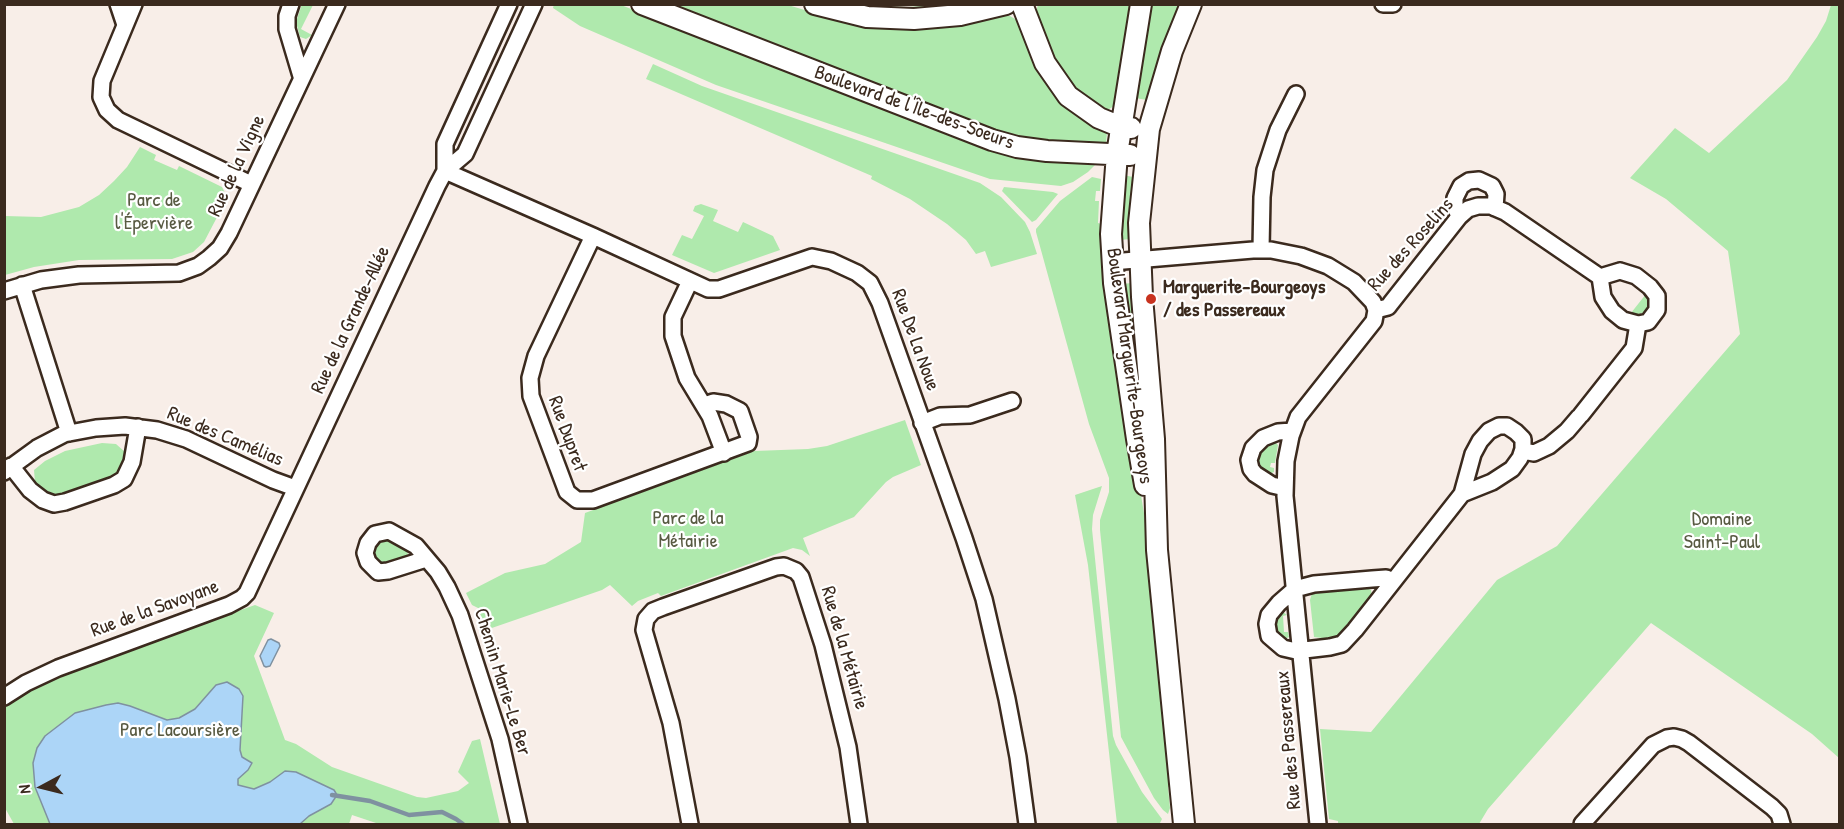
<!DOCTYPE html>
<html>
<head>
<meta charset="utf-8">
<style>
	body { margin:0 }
	#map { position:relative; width:1844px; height:829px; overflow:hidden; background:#f8eee8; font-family:"Patrick Hand",sans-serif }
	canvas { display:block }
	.frame { position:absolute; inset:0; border:6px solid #3b2a1e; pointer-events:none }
	.north { position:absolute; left:12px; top:757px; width:60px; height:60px; -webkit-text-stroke:4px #fff; paint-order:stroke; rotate:263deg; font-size:16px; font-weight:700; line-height:24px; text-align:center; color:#3b2a1e }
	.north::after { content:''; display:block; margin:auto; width:21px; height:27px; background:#3b2a1e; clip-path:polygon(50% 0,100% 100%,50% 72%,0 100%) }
</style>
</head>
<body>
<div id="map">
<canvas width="1844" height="829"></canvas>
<div class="frame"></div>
<div class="north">N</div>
</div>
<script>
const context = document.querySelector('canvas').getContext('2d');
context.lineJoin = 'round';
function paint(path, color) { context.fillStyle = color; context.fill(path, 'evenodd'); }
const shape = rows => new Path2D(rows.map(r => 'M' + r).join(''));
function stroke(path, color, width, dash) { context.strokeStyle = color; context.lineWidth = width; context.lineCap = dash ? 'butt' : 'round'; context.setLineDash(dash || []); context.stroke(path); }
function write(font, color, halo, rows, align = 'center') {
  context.font = font + ' "Patrick Hand",sans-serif'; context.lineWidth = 4.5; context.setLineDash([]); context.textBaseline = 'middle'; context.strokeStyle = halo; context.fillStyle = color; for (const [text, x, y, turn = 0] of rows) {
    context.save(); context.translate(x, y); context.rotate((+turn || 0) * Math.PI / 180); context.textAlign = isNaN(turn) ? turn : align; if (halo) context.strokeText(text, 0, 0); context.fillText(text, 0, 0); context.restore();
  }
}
paint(shape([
	[302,4,313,5,301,29,312,35,306,39,300,37,296,22],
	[554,4,621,5,818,82,1096,162,1096,164,1088,172,1073,182,1061,186,990,179,716,85,580,26,553,8],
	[948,4,970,5,920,10,880,9,849,5,908,7],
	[1038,4,1132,5,1114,106,1106,111,1102,111,1080,95,1068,82,1050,50,1036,13],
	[667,5,788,5,821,15,1010,16,1020,22,1092,125,1107,133,1106,143,1090,143,1041,140,993,130],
	[1150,5,1182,5,1162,52,1147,100,1135,98],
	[1831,5,1840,5,1839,758,1812,734,1651,623,1488,809,1479,824,1338,824,1338,821,1329,819,1320,729,1371,732,1497,580,1557,546,1740,334,1728,251,1666,199,1630,178,1675,128,1709,153,1787,80,1817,37,1826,21],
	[653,64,702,86,980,183,1001,197,1025,222,1030,232,1037,254,991,267,985,251,976,254,966,240,947,224,910,199,871,179,872,176,646,79],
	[140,147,156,155,154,160,177,170,179,166,222,187,226,195,225,202,204,242,193,252,172,259,79,260,34,267,5,275,5,216,41,217,79,207,99,195,114,181,127,167],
	[1123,175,1133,177,1130,239,1120,240],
	[1092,177,1101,179,1100,191,1096,191,1095,201,1099,201,1098,223,1102,224,1102,255,1107,293,1147,531,1171,786,1168,787,1170,808,1168,814,1163,810,1154,798,1121,737,1100,530,1100,520,1109,492,1109,478,1089,424,1036,232,1036,229,1060,201],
	[1004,187,1053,192,1058,194,1036,220,1032,222,1002,191],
	[701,204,718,210,713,221,738,232,743,222,773,236,780,250,714,273,672,255,682,235,692,239,704,216,693,211,695,206],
	[1132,283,1146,437,1122,284],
	[1646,294,1649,304,1645,312,1636,315,1631,313],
	[905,420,921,465,893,477,886,482,854,517,803,538,810,556,802,550,793,548,661,596,658,593,638,601,632,606,610,585,602,590,486,630,478,608,472,605,466,593,505,573,545,564,581,542,585,513,754,451,808,449,827,446],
	[1275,442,1278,445,1275,463,1271,463,1270,467,1274,468,1274,472,1269,474,1259,466,1257,457,1265,447],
	[102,443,116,444,125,452,122,468,118,474,59,495,52,495,35,482,34,470,45,461,65,451],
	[1102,486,1093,515,1092,529,1113,736,1116,745,1142,792,1162,819,1160,823,1117,824,1088,565,1075,495],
	[385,540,390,541,407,550,408,555,387,562,379,562,376,559,374,551,376,546],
	[1367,588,1371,590,1372,596,1341,634,1330,639,1314,637,1310,600,1312,593],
	[255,605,274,613,254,656,285,740,296,744,332,767,417,797,426,798,458,791,469,783,458,772,472,741,480,739,500,824,379,824,352,815,349,824,14,824,5,808,4,705,36,686,65,672],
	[1283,612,1287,615,1283,616,1284,632,1288,632,1289,637,1285,639,1274,629,1275,621]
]), '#afe9ad');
const water = shape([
	[271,639,279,643,280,646,270,666,266,667,264,666,260,656,268,640,271,639],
	[227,682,239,689,243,696,240,750,242,757,252,763,248,770,238,779,238,785,254,789,270,782,285,771,296,772,334,790,337,795,331,804,309,816,300,824,50,824,35,787,33,763,37,748,45,736,75,713,106,705,118,703,130,706,167,720,179,718,195,709,216,685,227,682]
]);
paint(water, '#acd5f7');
stroke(water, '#7f91a0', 1.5);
stroke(shape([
	[332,795,370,801,409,815,442,812,456,819,463,824]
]), '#7f91a0', 4.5);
const street = shape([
	[118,4,125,25],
	[134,4,102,81,101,97,107,110,118,120,251,184],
	[291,4,287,16,287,29,301,76],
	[1383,4,1393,4],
	[445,171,593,236,708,289,719,289,812,257,831,261,857,273,870,283,880,303,964,538,984,599,1007,699,1018,757,1027,824],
	[445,171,445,144,509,4],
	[1459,217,1455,206,1455,198,1461,186,1469,181,1479,180,1492,186,1496,194,1495,208],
	[593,236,536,356,530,378,531,396,567,492,577,500,593,500,748,443,749,437,740,411,726,404,713,402,704,405],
	[1261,249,1262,197,1265,170,1278,130,1296,94],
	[1112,262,1253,250,1271,250,1301,256,1328,266,1354,282,1373,302,1376,310,1374,321,1298,417,1291,436,1286,461,1285,496,1318,824],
	[1620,271,1636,276,1650,287,1657,296,1657,310,1648,322,1638,324,1623,320,1612,311,1603,297,1600,277,1620,271],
	[690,281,673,317,673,336,687,378,710,416,724,453],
	[22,285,69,433],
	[4,291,41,280,79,275,179,273,198,266,209,258,220,248,229,233,337,4],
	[1376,310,1388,307,1391,303,1459,217,1468,209,1478,206,1491,206,1505,212,1600,277],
	[1581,415,1634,348,1638,324],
	[922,423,940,416,970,415,1012,401],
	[1523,451,1534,453,1549,446,1567,431,1579,417],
	[11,466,30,490,43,500,54,504,65,502,114,485,124,479,132,462,138,427],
	[4,472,37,448,64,434,96,428,125,426,157,430,186,439,273,480,295,488],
	[1285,488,1272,485,1255,474,1251,469,1249,460,1253,448,1263,438,1278,432,1292,431],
	[426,559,388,571,378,572,368,562,365,553,368,543,375,534,389,531,416,546,438,572,447,587,460,615,500,739,519,824],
	[1393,581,1386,578,1372,579,1314,584,1295,589,1279,603,1269,615,1267,624,1269,636,1283,648,1296,651,1330,647,1342,644,1355,630,1462,494,1473,454,1480,441,1489,431,1499,426,1507,426,1516,432,1523,439,1523,449,1520,458,1512,469,1492,482,1462,494],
	[4,697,26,683,58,668,229,605,242,598,247,593,437,186,445,171,465,154,534,4],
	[690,824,671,723,644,630,646,619,653,611,663,607,776,567,784,566,796,571,801,577,823,645,848,747,859,824],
	[1582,824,1653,745,1667,738,1674,737,1682,739,1689,743,1772,807,1779,814,1782,824]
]);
const secondary = shape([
	[642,4,992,140,1017,147,1047,151,1130,155],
	[815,4,867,17,914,19,960,15,1006,4],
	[1022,4,1045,63,1068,96,1099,118,1121,127,1131,128],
	[1141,4,1117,154,1111,234,1114,283,1137,439,1145,485],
	[1184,824,1157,550,1154,439,1142,297,1139,223,1149,129,1172,51,1191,4]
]);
stroke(street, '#3b2a1e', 20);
stroke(secondary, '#3b2a1e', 24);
stroke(street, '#fff', 15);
stroke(secondary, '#fff', 20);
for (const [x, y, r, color] of [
	[1151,299,6,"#c8321e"]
]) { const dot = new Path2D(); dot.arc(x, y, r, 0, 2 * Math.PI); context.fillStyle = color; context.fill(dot); stroke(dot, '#fff', 2); }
write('20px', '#3b2a1e', '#fff', [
	["Boulevard de l'Île-des-Soeurs",914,108,20],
	["Rue de la Vigne",237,166,-65],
	["Rue des Roselins",1411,245,-48],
	["Rue de la Grande-Allée",351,320,-65],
	["Rue De La Noue",915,340,70],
	["Boulevard Marguerite-Bourgeoys",1129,366,82],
	["Rue Dupret",567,434,70],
	["Rue des Camélias",225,437,23],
	["Rue de la Savoyane",155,609,-20],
	["Rue de la Métairie",844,648,74],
	["Chemin Marie-Le Ber",502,682,73],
	["Rue des Passereaux",1289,740,-95]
]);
write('20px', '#585a42', '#fff', [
	["Parc de",154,201],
	["l'Épervière",154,224],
	["Parc de la",688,519],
	["Métairie",688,542],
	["Domaine",1722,520],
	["Saint-Paul",1722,543],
	["Parc Lacoursière",180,731]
]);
write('bold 20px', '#3b2a1e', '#fff', [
	["Marguerite-Bourgeoys",1163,288],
	["/ des Passereaux",1163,311]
], 'left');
</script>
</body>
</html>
